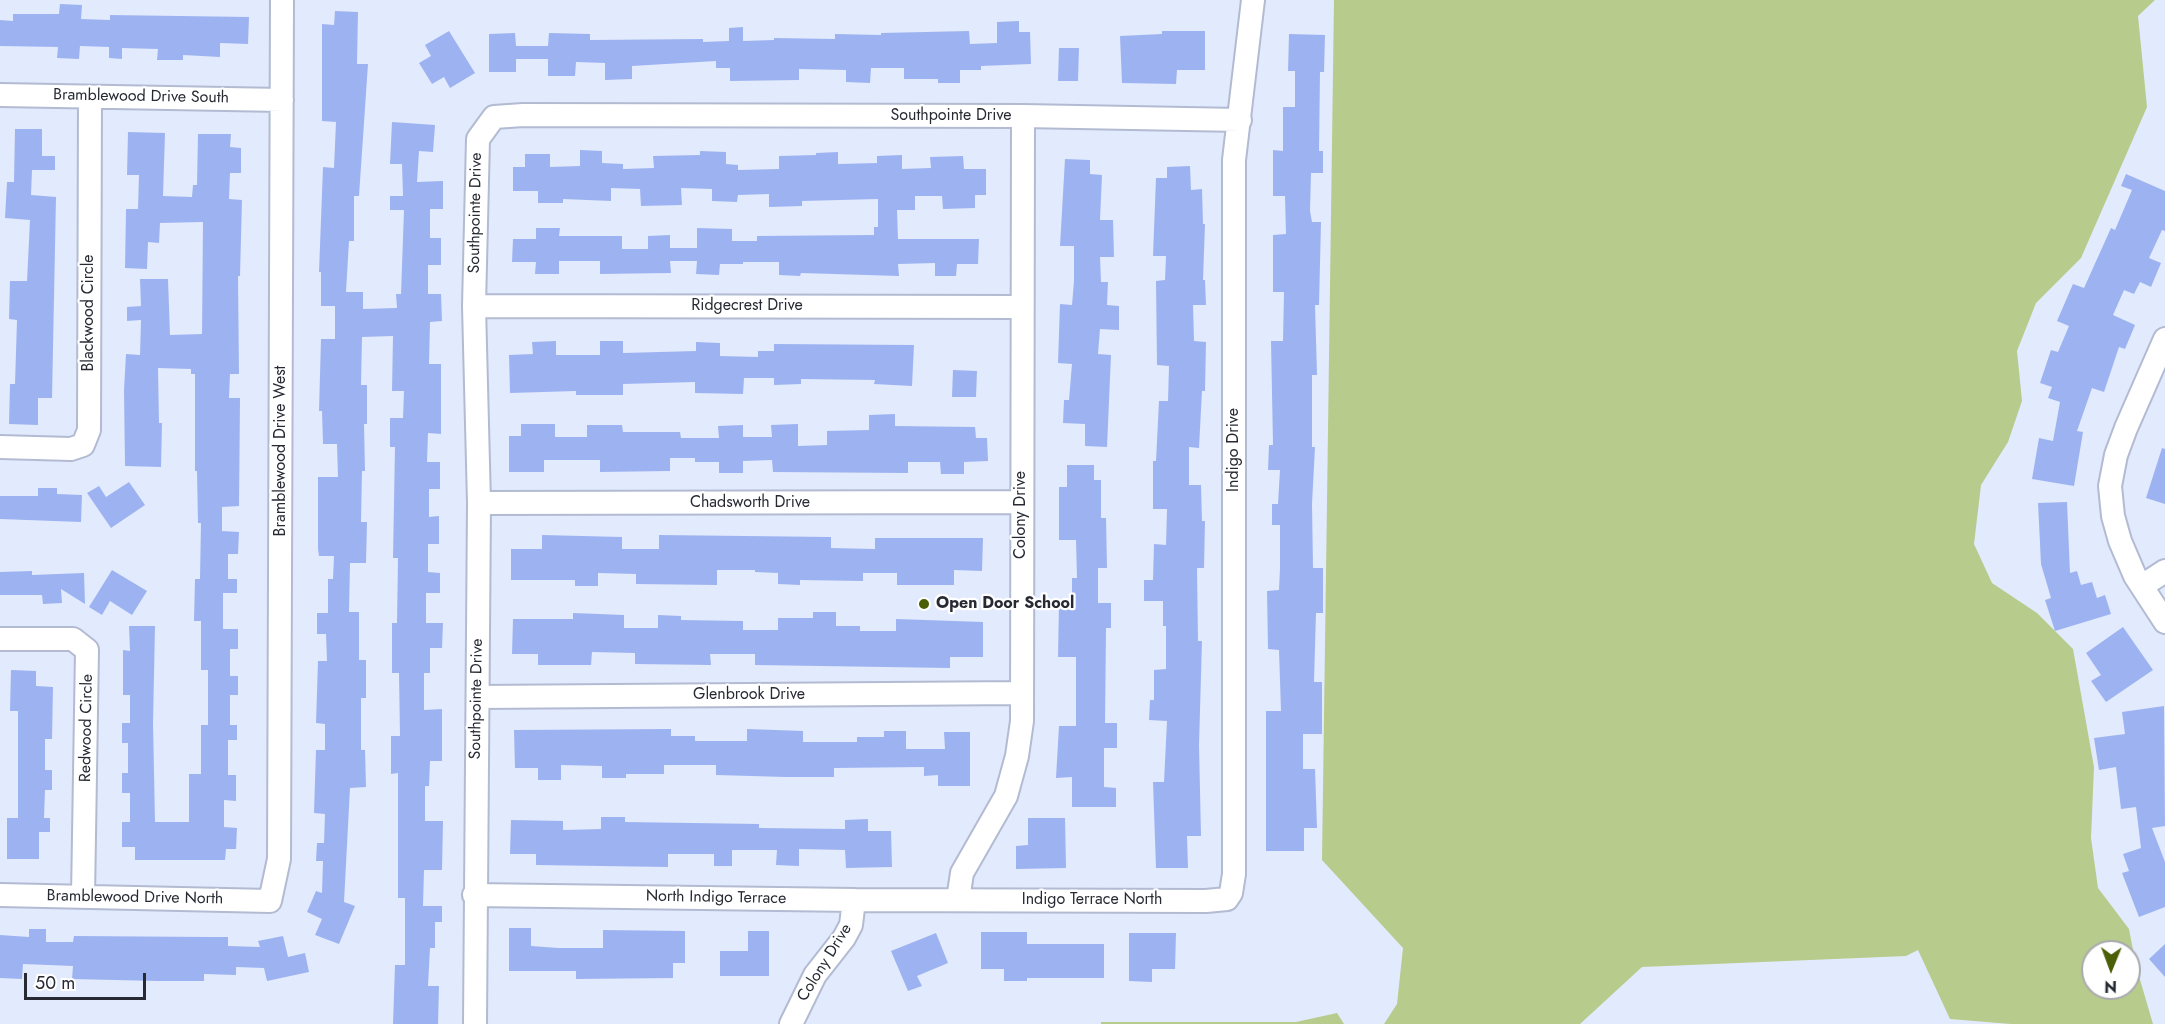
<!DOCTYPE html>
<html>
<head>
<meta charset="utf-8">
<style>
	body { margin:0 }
	#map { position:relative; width:2165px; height:1024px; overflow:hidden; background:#e2eafd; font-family:Jost,sans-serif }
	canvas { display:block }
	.north { position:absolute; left:2081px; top:940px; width:60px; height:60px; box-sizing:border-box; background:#fff; border:2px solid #a9aaad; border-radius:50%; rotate:181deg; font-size:16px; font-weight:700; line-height:24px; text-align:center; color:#272a33 }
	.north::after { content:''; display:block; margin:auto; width:21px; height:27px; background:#4b5f06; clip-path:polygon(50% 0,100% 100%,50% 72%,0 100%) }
	.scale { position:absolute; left:24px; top:973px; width:122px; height:27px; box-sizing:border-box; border:3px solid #272a33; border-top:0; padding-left:8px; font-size:18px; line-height:21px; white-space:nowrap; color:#272a33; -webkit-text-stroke:4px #fff; paint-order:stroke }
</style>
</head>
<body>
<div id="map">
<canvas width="2165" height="1024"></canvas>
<div class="north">N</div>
<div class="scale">50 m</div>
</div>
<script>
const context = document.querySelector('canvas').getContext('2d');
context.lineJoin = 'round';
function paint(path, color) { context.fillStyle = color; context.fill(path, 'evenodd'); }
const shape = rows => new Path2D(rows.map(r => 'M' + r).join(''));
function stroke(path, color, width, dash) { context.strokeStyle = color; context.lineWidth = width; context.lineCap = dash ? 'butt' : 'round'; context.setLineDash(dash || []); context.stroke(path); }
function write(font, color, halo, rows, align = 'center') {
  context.font = font + ' Jost,sans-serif'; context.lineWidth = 4.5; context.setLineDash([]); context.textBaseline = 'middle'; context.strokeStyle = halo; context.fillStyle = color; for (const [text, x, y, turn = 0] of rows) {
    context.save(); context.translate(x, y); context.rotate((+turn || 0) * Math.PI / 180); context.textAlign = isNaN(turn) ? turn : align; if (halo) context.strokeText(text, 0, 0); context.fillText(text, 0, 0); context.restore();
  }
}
paint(shape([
	[1334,0,2155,0,2138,16,2147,107,2081,258,2036,303,2017,351,2022,401,2008,442,1981,485,1974,544,1992,583,2037,613,2073,649,2094,767,2091,838,2098,888,2129,929,2136,966,2153,1024,2011,1024,1950,1019,1918,950,1906,956,1642,967,1580,1024,1384,1024,1397,1004,1403,948,1322,860],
	[2093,952,2129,952,2129,988,2093,988],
	[1337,1013,1344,1024,1101,1024,1101,1022,1296,1022]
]), '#b7cb8c');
paint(shape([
	[60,4,82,5,81,19,110,20,110,15,249,17,248,44,220,43,220,57,183,55,183,60,157,60,158,49,122,48,122,59,109,58,109,47,80,46,79,59,57,58,58,47,0,46,0,20,13,21,13,14,59,14],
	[335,11,358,12,357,64,368,64,359,196,354,196,354,241,349,241,346,292,363,292,363,309,397,308,396,294,401,294,404,210,390,210,390,196,403,196,402,164,390,164,392,122,435,125,433,152,419,151,417,182,443,181,443,209,430,209,430,238,441,238,441,265,428,265,428,294,441,294,442,321,430,322,429,364,441,364,441,434,428,433,427,462,440,462,440,489,429,489,429,517,439,516,439,544,428,544,428,572,440,573,440,593,426,593,426,623,443,623,442,648,430,648,430,673,424,673,424,710,442,709,442,761,430,761,429,786,425,786,425,821,443,821,442,870,424,870,423,906,442,906,442,922,435,922,435,948,430,948,428,986,439,986,438,1024,393,1024,395,965,405,965,405,898,398,898,398,773,391,774,391,736,400,736,399,673,392,673,392,623,397,623,398,558,393,558,395,447,390,447,390,418,403,418,404,391,392,391,393,336,362,337,361,385,367,385,367,424,364,424,365,471,362,471,361,522,367,522,366,563,350,563,349,612,359,612,359,660,366,660,366,698,361,698,361,750,365,750,366,787,350,788,344,902,355,906,339,944,315,935,322,919,307,912,316,891,322,893,323,861,316,861,317,843,324,843,325,814,314,813,316,750,325,750,325,724,316,723,318,661,327,661,326,634,317,634,317,613,328,613,328,579,333,579,334,556,319,556,318,549,318,477,338,477,337,444,323,444,322,411,319,411,321,339,335,339,335,306,321,306,321,272,319,272,323,167,334,168,336,122,322,121,322,24,334,25],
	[1019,21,1019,32,1030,32,1031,64,981,66,981,70,960,70,960,83,938,83,938,79,904,79,904,68,871,68,870,83,846,82,846,70,799,69,799,80,730,81,730,68,716,68,716,61,632,66,632,79,605,80,605,63,576,62,575,76,548,76,548,59,516,59,516,72,489,72,489,34,515,33,516,46,548,46,549,33,590,34,590,40,703,39,703,42,729,41,729,28,743,27,743,41,774,40,774,38,835,39,835,34,881,35,881,33,969,31,970,44,997,43,997,22],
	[449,31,475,73,450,88,444,77,432,84,419,63,431,56,425,45],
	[1162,31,1205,31,1205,70,1177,70,1176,84,1122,83,1120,36,1162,34],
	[1289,34,1325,35,1324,72,1320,72,1319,151,1323,151,1323,173,1311,173,1310,211,1312,222,1321,222,1319,305,1315,305,1317,375,1312,375,1312,447,1315,447,1312,504,1313,568,1323,568,1323,613,1316,613,1314,682,1322,682,1322,734,1303,734,1303,769,1315,769,1317,828,1304,828,1304,851,1266,851,1266,711,1281,711,1279,650,1268,649,1267,591,1279,590,1280,568,1280,525,1272,525,1272,504,1278,504,1280,470,1268,470,1269,445,1273,445,1271,341,1283,341,1284,292,1273,292,1273,235,1286,234,1285,196,1273,196,1273,150,1283,151,1283,107,1295,107,1295,71,1288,71],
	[1059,48,1079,48,1078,81,1058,81],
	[15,129,42,129,42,156,55,156,55,170,32,170,31,195,56,197,52,398,38,398,38,425,9,424,10,384,15,384,17,320,9,319,10,281,27,281,30,220,5,218,7,182,14,182],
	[128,132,165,133,163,196,192,197,193,185,197,185,198,134,231,134,230,147,241,148,241,173,230,173,229,199,242,200,240,276,238,276,239,374,230,374,229,398,240,398,239,506,222,507,222,531,239,532,238,554,228,554,228,579,237,579,237,593,223,593,223,629,238,629,238,649,230,649,230,676,238,676,238,695,230,695,230,725,237,725,237,740,228,740,228,775,236,775,236,801,224,800,224,827,237,828,236,849,226,849,225,860,135,860,135,847,122,847,122,822,130,822,130,793,122,793,122,773,128,773,128,743,122,743,122,723,130,723,130,695,123,695,123,650,130,651,129,626,155,626,153,723,155,822,189,822,189,774,201,774,201,725,208,725,208,670,201,670,201,621,194,621,195,579,200,579,201,523,198,523,197,471,195,471,195,374,191,374,191,369,158,368,159,423,162,423,161,467,125,466,124,390,126,354,140,355,141,320,127,321,127,307,141,306,140,279,168,279,170,335,202,334,203,222,160,223,159,243,148,242,147,269,125,268,126,209,138,209,139,175,127,175],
	[580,150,602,151,602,163,623,164,623,169,654,168,653,156,700,155,700,151,726,152,726,164,738,165,738,170,779,169,779,156,816,155,816,153,838,152,838,164,877,163,877,156,902,155,902,169,931,168,930,157,963,156,964,169,986,169,986,195,975,195,975,208,943,209,942,196,915,196,915,210,897,210,898,239,979,239,978,264,957,264,956,276,935,276,935,263,898,264,899,276,801,273,800,276,779,275,779,262,743,262,743,264,720,264,719,275,696,274,697,261,670,261,671,273,600,274,600,261,559,261,559,274,535,274,536,262,512,262,513,239,536,239,536,228,560,228,559,236,622,236,622,249,648,249,648,236,670,235,670,248,697,248,697,228,732,229,732,241,757,241,757,236,874,235,874,227,878,227,878,199,802,201,802,206,769,207,769,194,738,195,737,202,712,201,712,189,681,188,682,205,641,206,640,189,611,188,611,201,563,199,563,203,538,203,538,191,513,191,513,167,525,167,525,154,550,154,550,167,580,166],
	[1065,159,1090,160,1090,174,1102,175,1100,220,1113,220,1114,257,1100,257,1101,282,1108,282,1107,305,1119,306,1119,330,1100,329,1098,354,1111,355,1107,447,1085,446,1085,424,1063,423,1064,400,1069,400,1072,364,1058,363,1060,304,1072,305,1074,281,1074,246,1060,246],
	[1190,166,1191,190,1202,189,1203,224,1205,224,1203,280,1205,280,1206,305,1193,305,1194,341,1206,342,1205,391,1202,391,1199,448,1189,447,1189,485,1201,485,1202,521,1205,521,1204,568,1197,568,1198,641,1202,641,1199,745,1201,836,1187,836,1188,868,1156,868,1153,782,1164,782,1167,721,1149,720,1150,700,1154,700,1154,670,1166,669,1166,626,1163,626,1163,601,1144,601,1144,580,1153,580,1154,544,1166,545,1167,509,1153,509,1153,461,1156,461,1159,401,1168,401,1169,366,1157,365,1156,281,1165,280,1166,256,1153,256,1156,178,1167,178,1167,167],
	[2126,174,2165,191,2165,231,2162,230,2149,258,2161,263,2151,287,2140,282,2134,294,2124,290,2113,315,2135,325,2125,349,2119,347,2104,392,2092,388,2077,431,2083,432,2074,486,2032,479,2039,438,2053,441,2060,402,2048,398,2052,387,2040,383,2051,350,2058,352,2069,326,2057,321,2073,284,2084,288,2111,228,2115,230,2132,190,2121,186],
	[556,341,556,355,600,355,600,341,623,341,623,353,696,351,696,342,720,343,720,356,758,357,758,351,774,351,774,344,914,345,912,386,874,384,875,380,801,379,801,384,774,385,774,378,744,378,743,394,695,393,695,382,623,384,623,395,576,395,576,391,510,393,509,355,533,354,532,342],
	[953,370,977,371,976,397,952,397],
	[895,414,895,426,975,427,976,438,987,438,988,461,964,462,964,474,941,474,940,462,908,462,908,473,773,472,772,460,743,461,743,473,719,473,719,462,695,462,695,458,670,458,670,471,600,472,600,460,544,460,544,472,509,472,509,436,521,436,521,424,555,424,555,437,587,437,587,425,622,425,623,432,680,432,681,438,719,438,718,426,743,425,743,437,772,437,771,425,798,424,798,446,827,445,827,431,869,430,869,415],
	[2162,448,2165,449,2165,504,2146,498],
	[1067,465,1094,465,1094,480,1101,480,1101,518,1106,518,1107,568,1098,568,1098,603,1111,603,1111,628,1106,628,1105,723,1117,723,1117,748,1104,748,1104,787,1116,788,1116,807,1072,807,1072,777,1056,778,1059,726,1076,726,1076,657,1058,657,1059,603,1072,603,1072,578,1077,578,1076,540,1059,540,1059,487,1067,487],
	[129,482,145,505,111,528,87,493,99,486,106,497],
	[38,488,57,488,57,494,82,495,81,522,0,519,0,496,38,496],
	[2067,502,2070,573,2077,571,2081,585,2092,582,2097,598,2105,595,2111,614,2055,631,2045,600,2051,598,2041,564,2038,503],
	[542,535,622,537,622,549,659,549,659,535,831,537,831,548,875,549,875,538,983,538,982,571,954,570,954,585,897,585,897,573,863,573,863,581,800,580,800,585,778,584,778,573,755,572,755,570,717,570,717,585,636,584,636,574,598,573,598,586,575,586,575,580,511,580,511,549,542,549],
	[112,570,147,591,132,615,110,601,102,615,89,607],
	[32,571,32,575,84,573,85,604,61,589,62,603,43,604,42,595,0,595,0,572],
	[813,612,836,612,836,626,860,626,860,631,896,631,896,619,983,622,983,657,950,657,950,668,755,665,755,654,710,654,711,665,635,664,635,653,592,652,591,665,538,665,538,654,512,654,513,619,573,619,573,613,624,615,624,628,658,628,658,615,681,616,681,620,743,621,743,630,778,630,778,618,813,618],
	[2123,627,2153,670,2106,702,2091,681,2101,675,2086,653],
	[11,670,36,671,36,686,53,687,52,739,45,739,45,770,52,770,52,790,45,790,44,818,50,818,50,832,39,832,39,859,7,859,7,818,18,818,18,711,10,711],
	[2164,706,2165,826,2152,828,2165,862,2165,907,2139,917,2122,873,2129,871,2123,854,2141,848,2136,807,2121,809,2116,767,2099,770,2094,738,2125,734,2122,712],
	[671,729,671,736,695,736,695,741,747,741,747,729,803,731,803,742,857,742,857,737,884,737,884,731,906,731,906,749,945,749,944,732,970,732,970,786,938,786,938,775,924,776,924,767,834,768,834,777,786,777,716,775,716,765,664,765,664,774,626,774,626,778,602,778,602,766,561,765,561,780,538,780,538,768,515,768,514,730],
	[601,817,625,817,625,822,759,824,759,828,845,829,845,820,868,819,868,831,891,831,892,867,846,868,845,850,799,849,799,866,776,865,777,850,732,850,732,866,714,866,714,854,668,854,668,867,536,865,536,854,510,854,511,820,563,821,563,830,601,829],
	[1028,818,1065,818,1066,868,1016,869,1016,846,1028,845],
	[509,928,531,928,531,946,558,948,603,948,603,930,685,931,685,963,673,963,673,978,576,979,576,971,509,971],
	[29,929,46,929,46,942,73,942,74,936,211,937,228,937,228,946,260,947,258,941,283,936,288,957,305,953,309,972,267,981,264,968,236,967,236,975,204,974,204,981,158,981,72,979,73,966,23,964,22,979,0,978,0,935,29,937],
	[748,931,769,931,769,976,720,976,720,951,748,951],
	[981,932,1027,932,1027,944,1104,944,1104,978,1027,978,1027,981,1004,981,1004,969,981,969],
	[936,933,948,963,917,976,922,986,908,991,891,951],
	[1129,933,1176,933,1175,969,1152,969,1152,982,1129,981],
	[2165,944,2165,977,2149,959]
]), '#9db3f1');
const minor = shape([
	[0,95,282,100],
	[474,306,1020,307],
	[2165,339,2126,428,2116,455,2110,486,2113,516,2120,541,2135,576,2165,622],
	[0,447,71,449,83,445,89,430,90,97],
	[479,503,1022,502],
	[2142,586,2165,571],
	[0,639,73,639,87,650,83,897],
	[478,697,1021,693],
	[0,895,270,901,279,859,282,0],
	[474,895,854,900,1206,901,1227,899,1231,893,1234,874,1234,160,1253,0],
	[958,900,962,873,1006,796,1017,756,1022,721,1023,116],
	[475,1024,479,503,474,306,478,139,494,117,523,115,1023,116,1240,120],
	[791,1024,815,975,844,938,851,925,854,900]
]);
stroke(minor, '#b2bbd2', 26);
stroke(minor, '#fff', 22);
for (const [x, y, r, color] of [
	[924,604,6,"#4b5f06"]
]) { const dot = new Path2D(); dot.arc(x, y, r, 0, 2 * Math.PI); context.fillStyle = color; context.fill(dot); stroke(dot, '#fff', 2); }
write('16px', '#272a33', '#fff', [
	["Bramblewood Drive South",141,97,1],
	["Southpointe Drive",951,116],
	["Southpointe Drive",476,213,-89],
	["Ridgecrest Drive",747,306],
	["Blackwood Circle",89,313,-90],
	["Indigo Drive",1234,450,-90],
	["Bramblewood Drive West",281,451,-90],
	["Chadsworth Drive",750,503],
	["Colony Drive",1021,515,-90],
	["Glenbrook Drive",749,695],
	["Southpointe Drive",477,699,-89],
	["Redwood Circle",87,728,-89],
	["Bramblewood Drive North",135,898,1],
	["North Indigo Terrace",716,898,1],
	["Indigo Terrace North",1092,900],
	["Colony Drive",825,963,-58]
]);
write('bold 16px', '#272a33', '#fff', [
	["Open Door School",936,604]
], 'left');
</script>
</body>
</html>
